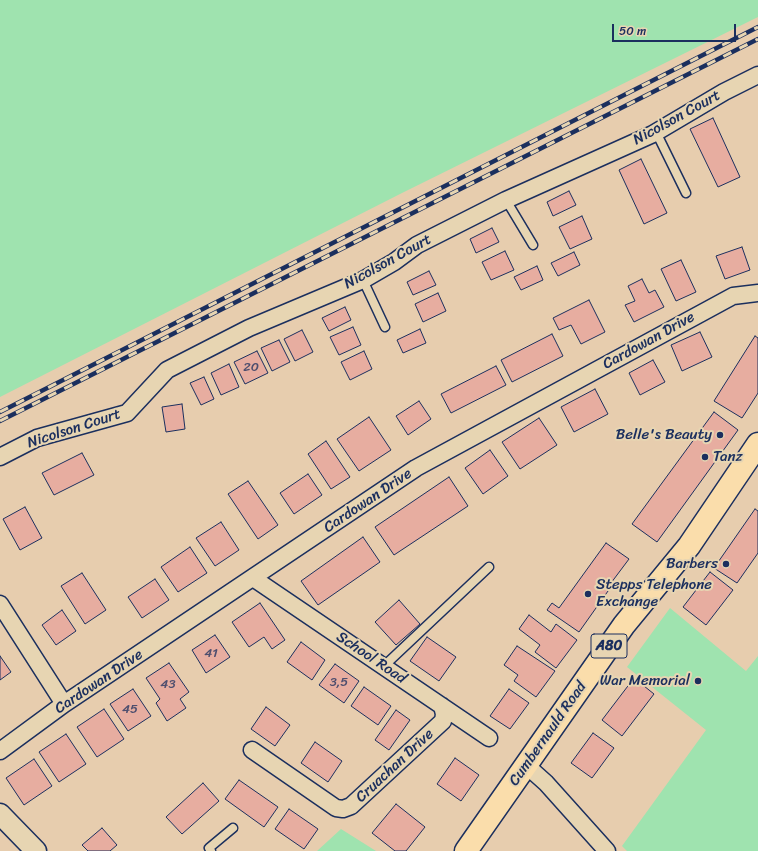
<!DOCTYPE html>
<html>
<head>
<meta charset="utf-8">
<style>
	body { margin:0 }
	#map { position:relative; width:758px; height:851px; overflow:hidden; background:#e7cdae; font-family:Sriracha,sans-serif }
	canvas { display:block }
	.scale { position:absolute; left:612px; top:24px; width:124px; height:18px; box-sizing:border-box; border:2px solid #1b2f5e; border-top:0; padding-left:5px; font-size:12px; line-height:14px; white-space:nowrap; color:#1b2f5e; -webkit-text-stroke:3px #e7d5b2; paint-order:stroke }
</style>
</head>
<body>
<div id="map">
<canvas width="758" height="851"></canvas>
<div class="scale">50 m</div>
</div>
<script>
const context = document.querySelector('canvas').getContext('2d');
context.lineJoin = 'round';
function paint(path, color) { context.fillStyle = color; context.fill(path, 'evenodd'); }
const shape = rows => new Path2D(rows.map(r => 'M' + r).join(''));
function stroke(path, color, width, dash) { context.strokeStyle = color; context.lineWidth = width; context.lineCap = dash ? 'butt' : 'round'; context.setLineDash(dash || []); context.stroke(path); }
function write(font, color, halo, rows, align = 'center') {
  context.font = font + ' Sriracha,sans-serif'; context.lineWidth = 4; context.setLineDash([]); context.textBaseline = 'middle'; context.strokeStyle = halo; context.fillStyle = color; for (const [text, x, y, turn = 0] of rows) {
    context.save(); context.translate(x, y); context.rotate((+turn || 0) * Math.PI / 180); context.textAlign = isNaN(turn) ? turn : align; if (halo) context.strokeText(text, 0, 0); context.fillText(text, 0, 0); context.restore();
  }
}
paint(shape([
	[0,0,758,0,758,17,402,193,0,397],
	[670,608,746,671,758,656,758,851,627,851,622,846,706,730,627,667],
	[341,829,376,851,317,851]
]), '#9fe3af');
const building = shape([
	[713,118,740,177,718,187,690,129,713,118],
	[641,159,667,213,644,224,619,170,641,159],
	[569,191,576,205,553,216,547,202,569,191],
	[582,216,592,239,570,249,559,227,582,216],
	[492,228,499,242,476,253,470,239,492,228],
	[742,247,750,270,725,279,716,256,742,247],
	[505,251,514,270,491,280,482,262,505,251],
	[574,252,580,265,558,276,551,263,574,252],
	[681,260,696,292,676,301,661,269,681,260],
	[537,266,543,280,521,290,514,277,537,266],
	[429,271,436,285,413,295,407,282,429,271],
	[642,279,649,293,655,290,664,307,634,322,625,305,635,301,628,286,642,279],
	[438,293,446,311,423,322,415,304,438,293],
	[589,300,605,332,581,344,571,325,559,330,553,318,589,300],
	[345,307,351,320,329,331,322,318,345,307],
	[353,327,361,345,339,355,330,337,353,327],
	[420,329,426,343,403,353,397,340,420,329],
	[302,330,313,352,295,361,284,339,302,330],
	[700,332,712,357,682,371,671,345,700,332],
	[552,334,563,356,512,382,501,360,552,334],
	[755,336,758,338,758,393,742,418,714,401,755,336],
	[279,340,290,362,272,371,261,348,279,340],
	[257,351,268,373,245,384,234,362,257,351],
	[364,351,372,369,350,380,341,362,364,351],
	[653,360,665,382,640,395,629,373,653,360],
	[229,364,239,387,221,395,211,373,229,364],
	[496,366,506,385,451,413,441,394,496,366],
	[204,377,214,399,201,405,190,383,204,377],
	[595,389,608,414,574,432,561,407,595,389],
	[419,401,431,419,408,435,396,416,419,401],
	[182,404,185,429,166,432,162,407,182,404],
	[714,412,738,430,657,542,632,524,714,412],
	[369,417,391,450,359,471,337,439,369,417],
	[539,418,557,445,520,469,502,442,539,418],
	[326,441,350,477,331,489,308,454,326,441],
	[490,450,508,476,483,494,465,468,490,450],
	[82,453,94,475,54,495,42,473,82,453],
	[308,474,322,495,294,514,280,493,308,474],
	[449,477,468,506,394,555,375,527,449,477],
	[248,481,278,525,258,539,228,494,248,481],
	[25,507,42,538,20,550,3,519,25,507],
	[755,509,758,511,758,553,737,583,714,568,755,509],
	[221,522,239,550,215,566,196,538,221,522],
	[363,537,380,562,318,605,301,581,363,537],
	[606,543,629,559,611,583,613,584,579,632,547,610,552,603,559,608,606,543],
	[190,547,207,573,178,592,161,567,190,547],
	[710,572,733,590,706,625,683,607,710,572],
	[82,573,106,610,85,624,61,586,82,573],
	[155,579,169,600,142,618,128,597,155,579],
	[399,600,420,624,396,645,375,622,399,600],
	[260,603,285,640,272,649,264,637,249,647,232,622,260,603],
	[62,610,76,631,56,645,42,625,62,610],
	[529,615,551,632,556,624,577,640,556,668,535,652,540,645,519,629,529,615],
	[215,635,230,657,206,673,192,650,215,635],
	[427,637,456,657,439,681,410,661,427,637],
	[301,642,325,660,312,680,287,662,301,642],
	[517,646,555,671,536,697,514,681,518,675,504,665,517,646],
	[0,656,11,672,0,680,0,656],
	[169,663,189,692,180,699,186,708,167,721,156,703,160,699,146,678,169,663],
	[335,664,359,681,344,703,319,685,335,664],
	[634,678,654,694,622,736,602,720,634,678],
	[364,687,391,706,378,725,351,706,364,687],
	[133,689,151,716,128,731,110,704,133,689],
	[509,689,529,703,510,729,490,716,509,689],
	[266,707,290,725,275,746,251,729,266,707],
	[104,709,124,739,97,757,77,727,104,709],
	[396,710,410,720,389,750,375,740,396,710],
	[593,733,614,748,592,778,571,763,593,733],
	[66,734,86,764,59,782,39,752,66,734],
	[315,742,342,761,328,782,301,763,315,742],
	[455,758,479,775,461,801,437,784,455,758],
	[34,759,52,786,24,805,6,778,34,759],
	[239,780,278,807,264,827,225,799,239,780],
	[203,783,219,801,182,834,166,817,203,783],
	[396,804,425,827,406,851,395,851,372,833,396,804],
	[289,809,318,829,304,849,275,829,289,809],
	[102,828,117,845,110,851,88,851,82,845,102,828]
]);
paint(building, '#e7ada0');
stroke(building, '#1b2f5e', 1);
const service = shape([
	[656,132,686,193],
	[506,200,533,245],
	[363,280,385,327],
	[384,666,489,567],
	[211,851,209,848,233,828]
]);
const minor = shape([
	[0,457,37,438,127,413,167,370,249,328,363,280,394,262,417,245,506,200,653,134,724,92,758,75],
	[253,578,489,738],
	[0,604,64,704],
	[252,750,336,808,343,809,351,806,443,721,444,714,442,706],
	[0,751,64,704,416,468,733,296,758,293],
	[527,766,546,783,607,851]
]);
const tertiary = shape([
	[0,814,36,851]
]);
const primary = shape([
	[466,851,624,625,689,546,758,444]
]);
stroke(service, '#1b2f5e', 11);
stroke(minor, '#1b2f5e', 19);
stroke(tertiary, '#1b2f5e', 23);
stroke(primary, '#1b2f5e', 25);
stroke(service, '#e7d5b2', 8);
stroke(minor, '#e7d5b2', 16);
stroke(tertiary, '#e7d5b2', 20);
stroke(primary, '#faddab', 22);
const rail = shape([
	[0,412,758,27],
	[0,421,758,39]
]);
stroke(rail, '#1b2f5e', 4.5);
stroke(rail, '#e7d5b2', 3, [9]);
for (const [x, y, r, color] of [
	[720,435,4,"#1b2f5e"],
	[705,457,4,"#1b2f5e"],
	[726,564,4,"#1b2f5e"],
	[588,594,4,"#1b2f5e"],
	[698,681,4,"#1b2f5e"]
]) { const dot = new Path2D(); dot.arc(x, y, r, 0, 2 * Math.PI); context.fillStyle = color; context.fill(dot); stroke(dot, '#e7d5b2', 1.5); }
write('13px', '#4e4e6e', null, [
	["20",251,368],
	["41",211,654],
	["3,5",339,683],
	["43",168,685],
	["45",130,710]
]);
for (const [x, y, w] of [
	[609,646,36]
]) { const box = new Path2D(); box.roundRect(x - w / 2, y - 12, w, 24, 3); context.fillStyle = '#e7d5b2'; context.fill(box); stroke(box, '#1b2f5e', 1); }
write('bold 14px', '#1b2f5e', null, [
	["A80",609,646]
]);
write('15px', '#1b2f5e', '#e7d5b2', [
	["Nicolson Court",677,118,-29],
	["Nicolson Court",388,262,-29],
	["Cardowan Drive",649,341,-29],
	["Nicolson Court",74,429,-18],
	["Cardowan Drive",368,501,-34],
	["School Road",371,658,34],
	["Cardowan Drive",99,682,-34],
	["Cumbernauld Road",548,734,-55],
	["Cruachan Drive",395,766,-43]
]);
write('15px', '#1b2f5e', '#e7d5b2', [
	["Belle's Beauty",712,435],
	["Tanz",713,457,"left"],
	["Barbers",718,564],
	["Stepps Telephone",596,585,"left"],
	["Exchange",596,602,"left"],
	["War Memorial",690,681]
], 'right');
</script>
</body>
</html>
